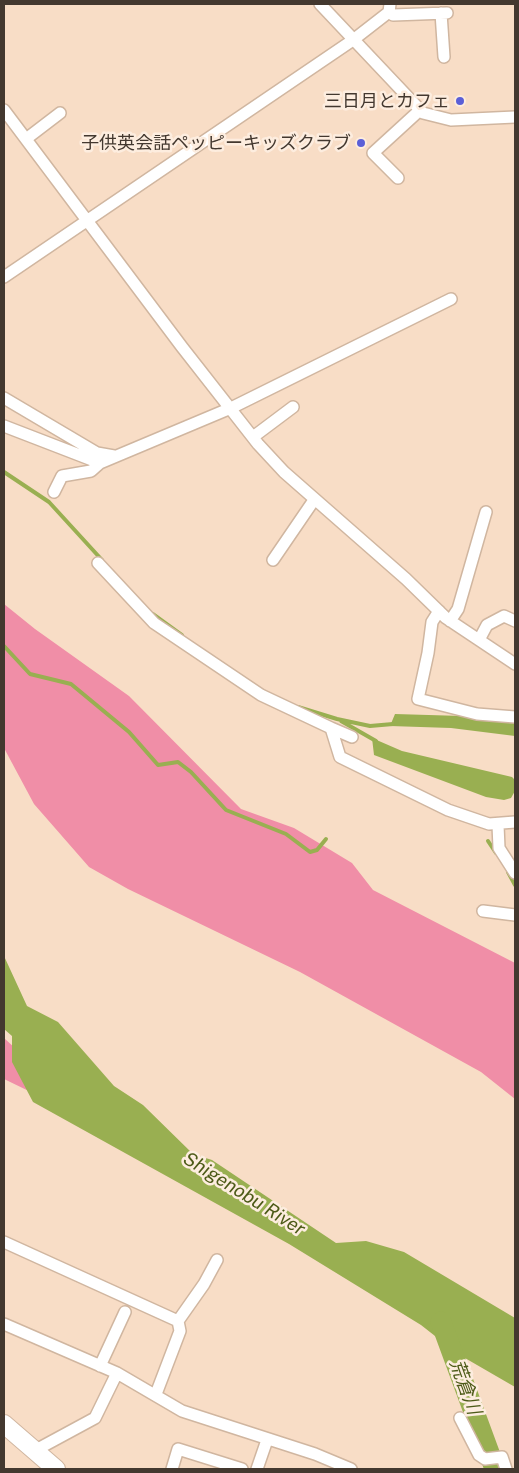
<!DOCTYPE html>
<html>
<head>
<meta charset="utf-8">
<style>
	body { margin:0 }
	#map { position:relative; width:519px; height:1473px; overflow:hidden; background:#f8ddc6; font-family:"Public Sans",sans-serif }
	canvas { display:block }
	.frame { position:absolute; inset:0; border:5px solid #43382f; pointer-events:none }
</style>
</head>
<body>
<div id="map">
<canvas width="519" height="1473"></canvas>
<div class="frame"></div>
</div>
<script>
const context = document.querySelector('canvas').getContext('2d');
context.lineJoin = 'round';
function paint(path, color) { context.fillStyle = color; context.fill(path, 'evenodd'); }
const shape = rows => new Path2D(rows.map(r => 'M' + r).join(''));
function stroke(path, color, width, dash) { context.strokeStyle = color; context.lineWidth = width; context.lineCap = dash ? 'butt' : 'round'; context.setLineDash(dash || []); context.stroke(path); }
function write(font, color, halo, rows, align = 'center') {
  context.font = font + ' "Public Sans","Noto Sans JP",sans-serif'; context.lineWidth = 5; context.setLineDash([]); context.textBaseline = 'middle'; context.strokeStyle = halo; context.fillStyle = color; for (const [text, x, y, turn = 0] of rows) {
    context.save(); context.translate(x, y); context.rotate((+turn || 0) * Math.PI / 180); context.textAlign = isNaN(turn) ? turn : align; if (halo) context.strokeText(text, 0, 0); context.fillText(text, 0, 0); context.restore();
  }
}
paint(shape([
	[4,604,35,629,129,696,241,809,294,828,352,863,373,890,515,963,515,1099,481,1072,300,972,128,889,89,867,34,804,4,748],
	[4,1038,99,1125,4,1079]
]), '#f08ea7');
paint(shape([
	[395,714,462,716,515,723,515,736,451,728,390,726],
	[372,738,402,751,512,777,515,780,515,791,511,798,504,800,486,797,374,755],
	[4,956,27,1006,58,1022,114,1086,143,1105,193,1154,212,1160,336,1243,366,1241,404,1252,515,1318,515,1387,458,1354,421,1325,289,1244,33,1102,12,1062,12,1036,4,1029]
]), '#99af51');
stroke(shape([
	[4,472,49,502,102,560],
	[153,614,182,635],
	[4,646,30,674,71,684,129,732,158,765,178,762,191,772,226,810,286,834,310,852,317,850,326,839],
	[298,707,337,719,370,726,393,724],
	[341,721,376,741],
	[488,841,496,853],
	[508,872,515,885]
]), '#99af51', 4);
stroke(shape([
	[441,1322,495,1469]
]), '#99af51', 21);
const minor = shape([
	[320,4,423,113,451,120,515,117],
	[389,12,393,15,447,13],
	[441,13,444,57],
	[4,110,182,347,258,444,284,472,406,579,446,618,515,664],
	[26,139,60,113],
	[398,178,373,153,420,110],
	[4,277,353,40,389,12,390,4],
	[4,398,97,453,114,456],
	[4,426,100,463],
	[253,437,293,407],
	[54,492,62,476,91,471,100,463,231,408,451,299],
	[273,560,314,500],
	[98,563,154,623,261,695,331,728,340,757,448,810,489,824,515,822],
	[439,611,432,622,428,653,418,699,477,714,515,717],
	[450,621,458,609,486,512],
	[479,640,487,625,504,616,515,621],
	[331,728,352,737],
	[498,825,499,848,515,873],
	[483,911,515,915],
	[4,1242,178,1321,204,1284,217,1260],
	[4,1324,117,1373,182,1411,315,1454,351,1469],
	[100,1366,125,1312],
	[156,1394,180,1331,178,1321],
	[460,1418,479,1455,485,1459,502,1457,506,1469],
	[34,1451,95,1418,117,1373],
	[172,1469,178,1449,242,1469],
	[257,1469,267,1440]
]);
const primary = shape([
	[4,1424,56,1469]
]);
stroke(minor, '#d0b6a0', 14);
stroke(primary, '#d0b6a0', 20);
stroke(minor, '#fff', 11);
stroke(primary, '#fff', 18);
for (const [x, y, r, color] of [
	[460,101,5,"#5b5fd7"],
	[361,143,5,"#5b5fd7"]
]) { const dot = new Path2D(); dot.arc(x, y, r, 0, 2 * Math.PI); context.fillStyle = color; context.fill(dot); stroke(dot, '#fdeddf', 2); }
write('18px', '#43382f', '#fdeddf', [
	["三日月とカフェ",450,101],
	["子供英会話ペッピーキッズクラブ",351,143]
], 'right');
write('italic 19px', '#4d5b18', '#fdeddf', [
	["Shigenobu River",244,1194,32],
	["荒倉川",465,1387,70]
]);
</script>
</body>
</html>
